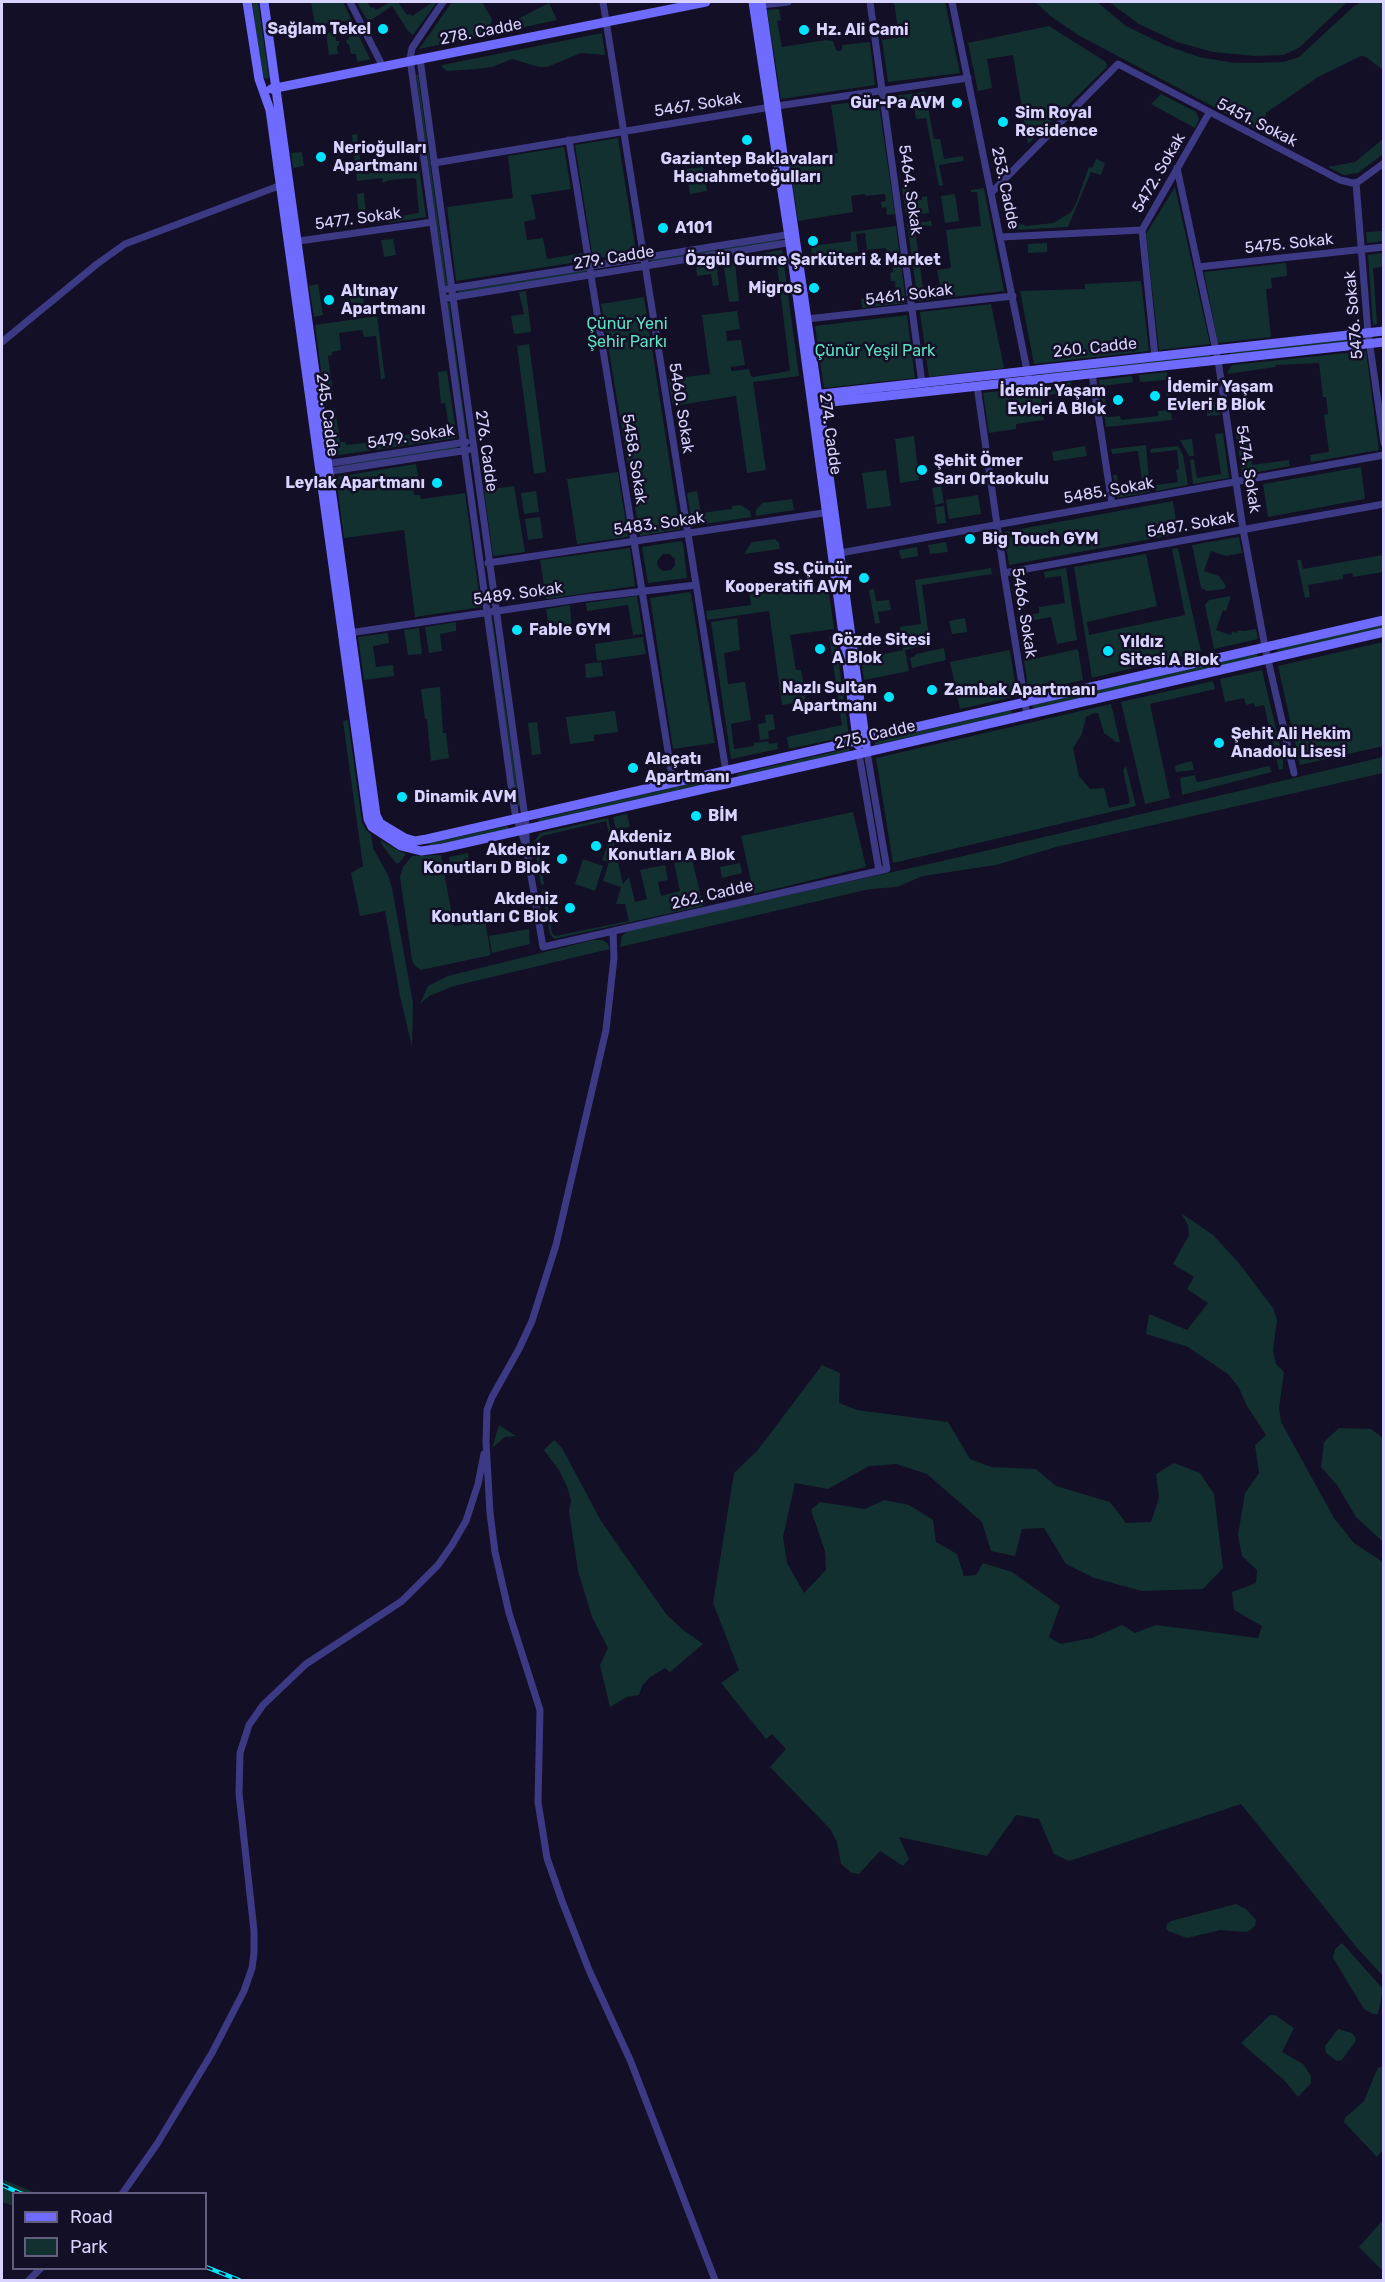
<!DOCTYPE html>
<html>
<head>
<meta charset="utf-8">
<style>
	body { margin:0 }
	#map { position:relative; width:1385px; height:2282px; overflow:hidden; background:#130f26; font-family:Rubik,sans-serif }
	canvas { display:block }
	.frame { position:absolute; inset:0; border:3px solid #d9d4ff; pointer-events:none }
	.legend { position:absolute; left:12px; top:2192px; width:195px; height:78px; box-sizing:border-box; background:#130f26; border:2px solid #625e7d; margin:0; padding:8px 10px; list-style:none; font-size:18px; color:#d9d4ff }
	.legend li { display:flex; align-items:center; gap:12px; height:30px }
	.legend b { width:30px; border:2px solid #625e7d }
</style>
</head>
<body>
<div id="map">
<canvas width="1385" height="2282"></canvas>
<div class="frame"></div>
<ul class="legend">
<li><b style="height:8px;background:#6f6bff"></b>Road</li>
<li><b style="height:16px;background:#12302f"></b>Park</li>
</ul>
</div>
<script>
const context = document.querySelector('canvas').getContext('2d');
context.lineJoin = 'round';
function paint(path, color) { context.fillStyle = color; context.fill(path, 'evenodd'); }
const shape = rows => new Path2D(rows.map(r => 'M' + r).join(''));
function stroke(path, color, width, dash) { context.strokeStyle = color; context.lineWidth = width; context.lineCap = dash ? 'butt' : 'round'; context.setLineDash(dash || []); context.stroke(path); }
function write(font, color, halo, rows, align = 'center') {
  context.font = font + ' Rubik,sans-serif'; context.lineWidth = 5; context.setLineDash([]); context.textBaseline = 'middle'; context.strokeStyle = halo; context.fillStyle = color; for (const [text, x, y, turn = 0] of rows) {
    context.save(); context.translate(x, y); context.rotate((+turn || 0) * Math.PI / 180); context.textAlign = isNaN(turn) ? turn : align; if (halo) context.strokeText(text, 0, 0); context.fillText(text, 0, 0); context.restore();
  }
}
paint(shape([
	[252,2,258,2,269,77,267,79,262,77],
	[311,2,343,2,370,59,357,62,356,54,351,54,349,44,347,44,346,40,349,39,348,27,345,21,315,25],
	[357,2,367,2,371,8,374,7,376,10,390,2,398,2,407,15,410,14,412,16,433,2,437,2,413,35,408,31,392,6,368,22],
	[452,2,482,2,492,19,491,24,495,33,419,49],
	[894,2,945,2,960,73,888,82,882,40,899,37],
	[1035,2,1097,2,1126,26,1165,45,1199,57,1235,63,1253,63,1283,62,1299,57,1354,6,1361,2,1383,2,1383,70,1366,57,1361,56,1318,77,1266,113,1265,119,1280,142,1078,35,1052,17],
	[1109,2,1347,2,1300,47,1292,51,1283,55,1255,56,1213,52,1177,42,1139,24],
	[549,3,557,20,511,30,508,24],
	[779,9,781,20,777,21,782,47,826,40,833,41,836,50,839,51,842,50,842,45,870,42,875,85,781,99,767,10],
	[1049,26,1106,62,1107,67,1028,144,1013,55,987,59,992,88,978,91,968,43],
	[335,32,336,41,339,41,339,45,337,46,338,54,329,55,326,33],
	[602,33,605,55,581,53,547,67,539,67,512,59,492,67,476,69,447,71,442,67,442,65],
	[416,75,418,75,447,285,445,285],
	[925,92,934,139,940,139,944,159,963,156,964,161,939,165,943,185,939,186,926,118,916,119,913,100,901,100,901,102,891,103,891,96],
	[1161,94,1196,112,1199,119,1195,128,1151,104],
	[878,99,895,214,887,215,886,207,882,208,881,202,886,201,885,194,865,196,865,194,851,196,853,212,798,221,789,159,838,153,831,105],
	[357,134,362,174,419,168,426,217,388,223,387,218,419,213,416,179,413,178,390,180,383,183,382,178,357,181,352,135],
	[618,138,636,252,593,259,575,145],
	[1383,139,1383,154,1358,173,1344,175,1328,167,1355,162],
	[564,147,571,189,531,195,536,219,524,222,527,240,543,238,547,259,583,253,584,261,456,281,447,207,513,198,508,156],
	[302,152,304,166,293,168,291,153],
	[1096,159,1105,163,1101,175,1091,172,1068,227,1015,230,1008,226,1003,198,1006,198,1014,221,1026,226,1053,223,1070,213,1075,206,1089,167,1092,168],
	[703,167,707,191,690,194,686,169],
	[909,187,911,199,922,200,922,197,927,196,929,213,906,216,902,188],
	[1175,187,1210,344,1159,350,1146,234],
	[984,188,1004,291,918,301,907,224,931,221,932,226,919,225,919,228,915,229,923,289,935,291,935,287,940,286,937,270,951,268,946,230,981,226,977,192,971,192,971,190],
	[364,193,366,216,359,217,357,194],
	[955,194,959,221,945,223,941,196],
	[896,226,906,303,862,308,861,299,896,295,895,281,891,281,890,273,893,272,892,258,888,259,886,248,867,250,865,233,856,234,858,252,812,257,811,246,851,241,851,232],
	[1383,231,1383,241,1367,243,1366,232],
	[393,239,396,255,384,257,381,240],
	[779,239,779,241,651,262,651,260],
	[1047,243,1047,252,1028,253,1028,244],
	[782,250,799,376,753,382,766,470,747,473,736,396,673,406,668,379,710,374,702,315,737,311,740,329,726,331,727,341,741,340,745,365,731,367,731,371,749,369,751,376,753,377,790,371,776,257,735,263,739,301,729,302,723,260],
	[1383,253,1383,267,1373,268,1377,324,1373,325,1368,255],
	[716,261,719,285,713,286,711,274,697,276,696,265],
	[1286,263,1287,276,1271,278,1272,288,1266,289,1271,337,1218,343,1204,272],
	[585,270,586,273,459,293,458,291],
	[1141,281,1149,351,1034,364,1020,291,1085,289,1085,284],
	[318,284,323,315,314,317,309,286],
	[526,291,531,332,514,334,511,316,524,314,519,292],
	'350 300a7 7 0 1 1 14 0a7 7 0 1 1-14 0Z',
	[644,297,680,529,640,536,601,304],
	[446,303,449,303,467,437,465,438],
	[991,304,1004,368,929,377,920,312],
	[907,315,915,378,824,388,815,326],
	[377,316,385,378,381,379,376,336,364,337,362,330,339,333,341,350,332,352,332,355,328,356,334,399,325,400,315,325],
	[1359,337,1359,341,1231,355,1230,351],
	[529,344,546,472,534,474,517,346],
	[1366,351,1379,450,1311,462,1310,455,1329,452,1324,415,1328,414,1326,397,1323,397,1319,363,1276,365,1275,367,1228,374,1228,371,1232,365],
	[1210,354,1210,357,1045,377,1044,373],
	[447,371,457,438,332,456,326,409,335,408,340,442,345,442,346,445,373,442,373,438,444,431,444,428,449,426,445,403,441,404,438,372],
	[1167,372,1172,420,1106,427,1099,380,1132,376,1133,382,1103,386,1107,417,1120,416,1121,420,1158,416,1158,411,1168,410,1165,380,1140,382,1139,375],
	[1071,382,1072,392,1047,395,1041,386],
	[1039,386,1044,420,1016,424,1016,429,989,433,983,393],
	[1212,403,1218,403,1220,415,1207,416,1207,408],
	[1246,432,1252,465,1289,460,1290,466,1242,475,1236,434],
	[1223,433,1229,478,1193,484,1190,460,1194,459,1197,478,1221,474,1215,434],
	[914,436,919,480,900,483,895,439],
	[1192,439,1194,456,1189,456,1180,440],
	[1146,445,1150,492,1117,498,1113,475,1117,475,1119,492,1143,488,1138,451,1112,454,1111,449],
	[457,446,457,449,341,467,341,465],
	[1085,446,1087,456,1054,461,1052,452],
	[1178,446,1183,455,1188,485,1156,491,1156,485,1178,482,1176,470,1179,469,1177,450,1151,453,1150,449],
	[416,464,418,477,412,478,414,495,420,495,421,499,465,493,481,607,415,617,404,530,344,538,336,477],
	[1361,467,1365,499,1268,517,1263,484],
	[886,470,891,506,867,509,862,473],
	[618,472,628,537,577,544,567,479],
	[514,486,525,552,493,556,484,490],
	[941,486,944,503,935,505,932,488],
	[536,491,539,512,524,514,521,493],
	[697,491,701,513,732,509,732,506,741,505,750,511,751,517,692,526,687,493],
	[978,495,981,514,949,519,946,500],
	[792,499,794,510,756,516,756,510,762,503],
	[1173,501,1178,534,1009,565,1004,532],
	[944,506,946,523,937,524,935,507],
	[540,517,543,538,528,540,525,519],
	[1239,537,1242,553,1226,556,1211,551,1204,571,1219,576,1226,586,1224,589,1207,591,1201,588,1192,545],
	[775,539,779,543,780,549,744,554,752,542],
	[681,541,683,543,687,578,648,583,642,547],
	[663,554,669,554,675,559,675,565,671,570,663,571,658,567,657,561],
	[946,542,948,552,930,554,928,545],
	[917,547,918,556,901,559,899,550],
	[630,548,635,586,546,599,540,560],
	[1178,548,1201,652,1092,678,1074,567,1146,554,1157,606,1087,622,1089,635,1185,615,1172,549],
	[1383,555,1383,572,1353,577,1352,573,1343,575,1343,579,1308,585,1310,597,1305,598,1297,560,1301,560,1303,569],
	[991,568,992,574,922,585,930,644,905,650,909,671,864,680,861,659,903,650,900,627,921,624,915,580],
	[1066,568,1077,640,1057,644,1051,617,1018,623,1017,617,1039,613,1039,607,1065,603,1061,576,1045,578,1044,572],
	[828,585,834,629,790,635,796,670,801,670,806,701,782,705,769,611,707,620,706,611,751,605,749,591,759,589,760,593,775,590,775,587,784,586,786,591],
	[874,589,876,601,889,600,891,610,878,612,880,623,875,624,869,590],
	[689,592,691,594,715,743,673,749,650,598],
	[637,596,643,634,633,635,628,605,587,611,586,603],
	[1231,596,1226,611,1223,610,1216,630,1231,635,1233,631,1237,633,1238,630,1243,631,1256,629,1258,639,1214,649,1205,605,1209,600],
	[570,605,572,634,550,638,546,609],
	[490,616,492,616,520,806,518,807],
	[737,618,740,650,724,653,728,684,745,682,751,720,731,724,734,749,754,746,754,743,768,741,769,744,777,743,778,749,731,759,711,622],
	[965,618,967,632,952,634,949,621],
	[456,622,456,631,440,634,442,651,429,653,425,627],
	[1383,624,1383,628,1278,652,1277,649],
	[419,628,422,654,408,655,404,630],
	[388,633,389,643,373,646,376,667,393,665,394,676,364,680,358,637],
	[835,635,849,736,789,749,787,737,842,725,829,636],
	[643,637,646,654,597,661,595,644],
	[1383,642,1383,746,1300,765,1278,666],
	[944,648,946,660,912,668,910,658,914,657,916,654],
	[1078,649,1083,680,1029,693,1024,661],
	[1010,650,1017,696,960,709,950,662],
	[1257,653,1258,657,1033,709,1032,705],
	[601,662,603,676,586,678,585,664],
	[1262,670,1283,758,1283,769,1279,770,1264,705,1255,707,1254,703,1246,705,1244,698,1225,702,1220,679],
	[1213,681,1215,689,1150,704,1170,798,1145,804,1121,702],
	[440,687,443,733,446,733,449,758,431,761,427,719,425,719,421,689],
	[1111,704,1120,742,1116,742,1104,733,1098,713,1094,713,1086,717,1082,734,1073,748,1079,776,1090,789,1104,788,1109,808,1130,803,1123,770,1126,766,1136,806,893,863,876,758],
	[1011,710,1012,714,875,745,875,742],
	[615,711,618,732,594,735,594,741,570,744,566,717],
	[773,714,775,729,768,731,769,739,760,740,758,724,766,723,765,715],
	[348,720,362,822,366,830,371,834,373,848,388,875,392,888,413,1003,412,1047,400,996,385,911,360,916,351,873,363,866,343,721],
	[537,722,541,754,532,755,528,723],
	[850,748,850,751,738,777,737,774],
	[1383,757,1383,773,1056,847,996,865,923,876,897,887,870,889,620,947,622,936,629,930,938,862],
	[1192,761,1194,770,1176,772,1175,767,1177,765],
	[1269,766,1272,772,1182,795,1180,778,1195,775,1196,781,1199,782],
	[715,778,716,781,539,822,538,819],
	[853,812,866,867,754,894,741,836],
	[627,814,630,827,616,830,613,817],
	[608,818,623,884,629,877,635,902,647,899,640,870,665,865,668,880,658,882,661,896,680,891,674,863,692,859,703,906,554,939,550,934,542,890,545,889,552,933,555,936,629,921,625,904,616,904,621,887,603,881,609,862,602,860,610,838,606,821,542,836,537,842,544,884,541,885,534,842,540,833],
	[508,826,508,829,430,846,429,843],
	[380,840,399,851,406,854,399,863,396,863,382,845],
	[468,853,470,863,450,866,449,857],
	[441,855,454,926,485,920,491,955,421,970,415,966,412,960,400,877,403,867,412,856],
	[583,859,603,866,595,891,575,884],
	[740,863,742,873,722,878,720,867],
	[529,929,530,944,492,953,489,936],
	[593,940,603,940,608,944,610,949,454,986,429,996,420,1004,428,986,448,976],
	[1181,1213,1213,1235,1238,1262,1273,1308,1277,1320,1273,1351,1276,1364,1284,1372,1279,1408,1281,1422,1334,1518,1354,1543,1383,1562,1383,1976,1357,1948,1241,1804,1069,1861,1054,1854,1039,1819,1016,1815,987,1856,899,1837,909,1859,903,1866,880,1851,859,1874,852,1873,841,1864,837,1842,831,1830,770,1767,786,1749,772,1734,766,1739,721,1683,739,1670,713,1603,734,1473,757,1451,822,1365,840,1373,839,1403,857,1410,948,1422,970,1459,991,1467,1036,1469,1056,1486,1110,1502,1126,1523,1151,1522,1159,1498,1156,1474,1174,1463,1200,1473,1214,1494,1223,1568,1203,1589,1142,1591,1094,1578,1066,1564,1044,1528,1022,1529,1015,1556,991,1551,982,1522,927,1474,896,1464,869,1466,828,1489,795,1483,783,1537,787,1563,804,1593,826,1570,825,1551,811,1510,820,1502,865,1509,884,1500,909,1505,933,1520,936,1542,957,1554,964,1576,976,1575,983,1563,1012,1572,1060,1606,1049,1637,1061,1644,1092,1638,1122,1625,1135,1633,1156,1625,1258,1638,1262,1626,1234,1610,1232,1592,1256,1583,1257,1570,1242,1556,1238,1535,1245,1493,1259,1473,1255,1445,1266,1435,1247,1406,1239,1388,1228,1374,1188,1347,1146,1334,1149,1314,1187,1330,1208,1303,1187,1289,1194,1277,1173,1264,1189,1235,1188,1225],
	[499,1425,516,1436,505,1437,492,1448],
	[1339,1428,1371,1429,1383,1438,1383,1542,1356,1517,1337,1485,1321,1467,1324,1442],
	[554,1440,562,1448,601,1521,666,1614,682,1629,703,1644,670,1672,665,1668,649,1678,642,1686,639,1695,627,1697,610,1707,600,1665,608,1648,592,1617,578,1571,569,1511,571,1501,568,1489,559,1470,544,1450],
	[1236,1904,1246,1909,1256,1920,1255,1926,1247,1932,1220,1930,1187,1938,1168,1931,1166,1929,1167,1924,1171,1921],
	[1342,1943,1383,1989,1378,2014,1373,2014,1364,2009,1333,1958,1335,1949],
	[1270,2015,1275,2015,1294,2028,1282,2052,1303,2064,1311,2076,1311,2083,1298,2097,1285,2081,1241,2043],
	[1338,2029,1352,2033,1356,2038,1355,2042,1342,2060,1337,2061,1326,2053,1325,2046],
	[1383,2066,1383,2150,1377,2157,1344,2122,1345,2118,1364,2101,1376,2072,1378,2068],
	[2,2179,36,2193,14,2194,13,2206,2,2202],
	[1383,2220,1383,2271,1359,2247]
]), '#12302f');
stroke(shape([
	[350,2,383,67],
	[443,2,412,48,410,59,515,813,526,846,543,947,887,869,867,752],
	[603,2,728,784],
	[870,2,922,383],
	[952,2,1028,375],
	[762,5,788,2],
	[420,59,526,825,526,846],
	[569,140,673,782],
	[434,163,777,106,968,78],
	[1177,168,1218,360,1243,529,1265,647,1294,773],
	[1356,183,1368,333,1384,443],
	[992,192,1118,64,1340,180,1353,183,1358,182,1384,163],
	[1001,237,1142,230],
	[292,242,433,222],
	[1198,267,1384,247],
	[447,289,792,234],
	[448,298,793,242],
	[807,319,1013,296],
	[2,342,97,264,125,244,284,184],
	[1155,357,1142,230,1209,113],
	[1092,374,1112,504],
	[977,386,1004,573,1027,715],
	[326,464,466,442],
	[325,472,468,450],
	[840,553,1384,455],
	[488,563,830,512],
	[1004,573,1384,504],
	[349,633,585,598,696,585],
	[859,754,879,871],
	[613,931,614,958,606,1030,556,1245,532,1321,519,1349,492,1397,487,1410,486,1442,490,1513,495,1552,509,1613,540,1710,538,1802,547,1858,562,1901,589,1970,631,2062,715,2280],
	[122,2194,157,2144,212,2053,244,1991,252,1968,254,1953,254,1931,239,1793,240,1753,249,1725,263,1705,306,1664,402,1601,438,1565,452,1545,466,1521,478,1484,484,1454],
	[29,2280,41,2268]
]), '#3d3a85', 7);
stroke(shape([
	[247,2,259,79,270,110,368,819,372,827,401,846,421,851,443,848,867,752,1384,632],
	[264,2,376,815,380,823,405,838,415,841,427,839,1384,620],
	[753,2,790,243,858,745],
	[761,2,819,403,866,745],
	[271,89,706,2],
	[813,395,1384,331],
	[813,404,1384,342]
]), '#6f6bff', 9);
const rail = shape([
	[2,2185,22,2194],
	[206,2267,239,2280]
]);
stroke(rail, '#00e5ff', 4.5);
stroke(rail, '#130f26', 2, [7]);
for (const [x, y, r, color] of [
	[383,29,6,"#00e5ff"],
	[804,30,6,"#00e5ff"],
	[957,103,6,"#00e5ff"],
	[1003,122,6,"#00e5ff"],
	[747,140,6,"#00e5ff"],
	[321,157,6,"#00e5ff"],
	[663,228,6,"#00e5ff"],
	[813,241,6,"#00e5ff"],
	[814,288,6,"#00e5ff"],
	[329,300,6,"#00e5ff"],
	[1155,396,6,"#00e5ff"],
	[1118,400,6,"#00e5ff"],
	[922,470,6,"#00e5ff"],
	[437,483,6,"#00e5ff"],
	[970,539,6,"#00e5ff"],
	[864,578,6,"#00e5ff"],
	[517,630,6,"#00e5ff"],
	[820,649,6,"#00e5ff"],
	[1108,651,6,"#00e5ff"],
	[932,690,6,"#00e5ff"],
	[889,697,6,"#00e5ff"],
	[1219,743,6,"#00e5ff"],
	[633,768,6,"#00e5ff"],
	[402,797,6,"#00e5ff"],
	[696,816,6,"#00e5ff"],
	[596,846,6,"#00e5ff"],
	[562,859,6,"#00e5ff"],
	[570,908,6,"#00e5ff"]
]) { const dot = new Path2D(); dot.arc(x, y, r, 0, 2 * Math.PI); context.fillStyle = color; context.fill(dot); stroke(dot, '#130f26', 2); }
write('bold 16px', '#d9d4ff', '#130f26', [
	["Sağlam Tekel",371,29,"right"],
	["Hz. Ali Cami",816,30],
	["Gür-Pa AVM",945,103,"right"],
	["Sim Royal",1015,113],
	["Residence",1015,131],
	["Nerioğulları",333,148],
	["Apartmanı",333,166],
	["Gaziantep Baklavaları",747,159,"center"],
	["Hacıahmetoğulları",747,177,"center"],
	["A101",675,228],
	["Özgül Gurme Şarküteri & Market",813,260,"center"],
	["Migros",802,288,"right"],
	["Altınay",341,291],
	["Apartmanı",341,309],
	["İdemir Yaşam",1167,387],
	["Evleri B Blok",1167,405],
	["İdemir Yaşam",1106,391,"right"],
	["Evleri A Blok",1106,409,"right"],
	["Şehit Ömer",934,461],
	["Sarı Ortaokulu",934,479],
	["Leylak Apartmanı",425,483,"right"],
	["Big Touch GYM",982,539],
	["SS. Çünür",852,569,"right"],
	["Kooperatifi AVM",852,587,"right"],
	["Fable GYM",529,630],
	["Gözde Sitesi",832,640],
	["A Blok",832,658],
	["Yıldız",1120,642],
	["Sitesi A Blok",1120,660],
	["Nazlı Sultan",877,688,"right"],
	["Apartmanı",877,706,"right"],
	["Zambak Apartmanı",944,690],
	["Şehit Ali Hekim",1231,734],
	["Anadolu Lisesi",1231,752],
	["Alaçatı",645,759],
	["Apartmanı",645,777],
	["Dinamik AVM",414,797],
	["BİM",708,816],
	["Akdeniz",608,837],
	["Konutları A Blok",608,855],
	["Akdeniz",550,850,"right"],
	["Konutları D Blok",550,868,"right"],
	["Akdeniz",558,899,"right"],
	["Konutları C Blok",558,917,"right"]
], 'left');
write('16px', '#d9d4ff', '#130f26', [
	["278. Cadde",481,32,-11],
	["5467. Sokak",698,105,-9],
	["5451. Sokak",1257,123,27],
	["5472. Sokak",1159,173,-60],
	["253. Cadde",1005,188,78],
	["5464. Sokak",910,190,82],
	["5477. Sokak",358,219,-8],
	["5475. Sokak",1289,244,-6],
	["279. Cadde",614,258,-9],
	["5461. Sokak",909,295,-7],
	["5476. Sokak",1354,315,-95],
	["260. Cadde",1095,348,-6],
	["5460. Sokak",681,408,81],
	["245. Cadde",327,415,82],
	["274. Cadde",830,434,82],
	["5479. Sokak",411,437,-9],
	["276. Cadde",486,451,82],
	["5458. Sokak",634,459,81],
	["5474. Sokak",1248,469,81],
	["5485. Sokak",1109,491,-10],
	["5483. Sokak",659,524,-8],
	["5487. Sokak",1191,525,-10],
	["5489. Sokak",518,594,-8],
	["5466. Sokak",1024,613,81],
	["275. Cadde",875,735,-13],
	["262. Cadde",712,895,-13]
]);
write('16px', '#5fe0c0', '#130f26', [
	["Çünür Yeni",627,324],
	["Şehir Parkı",627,342],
	["Çünür Yeşil Park",875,351]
]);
</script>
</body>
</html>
